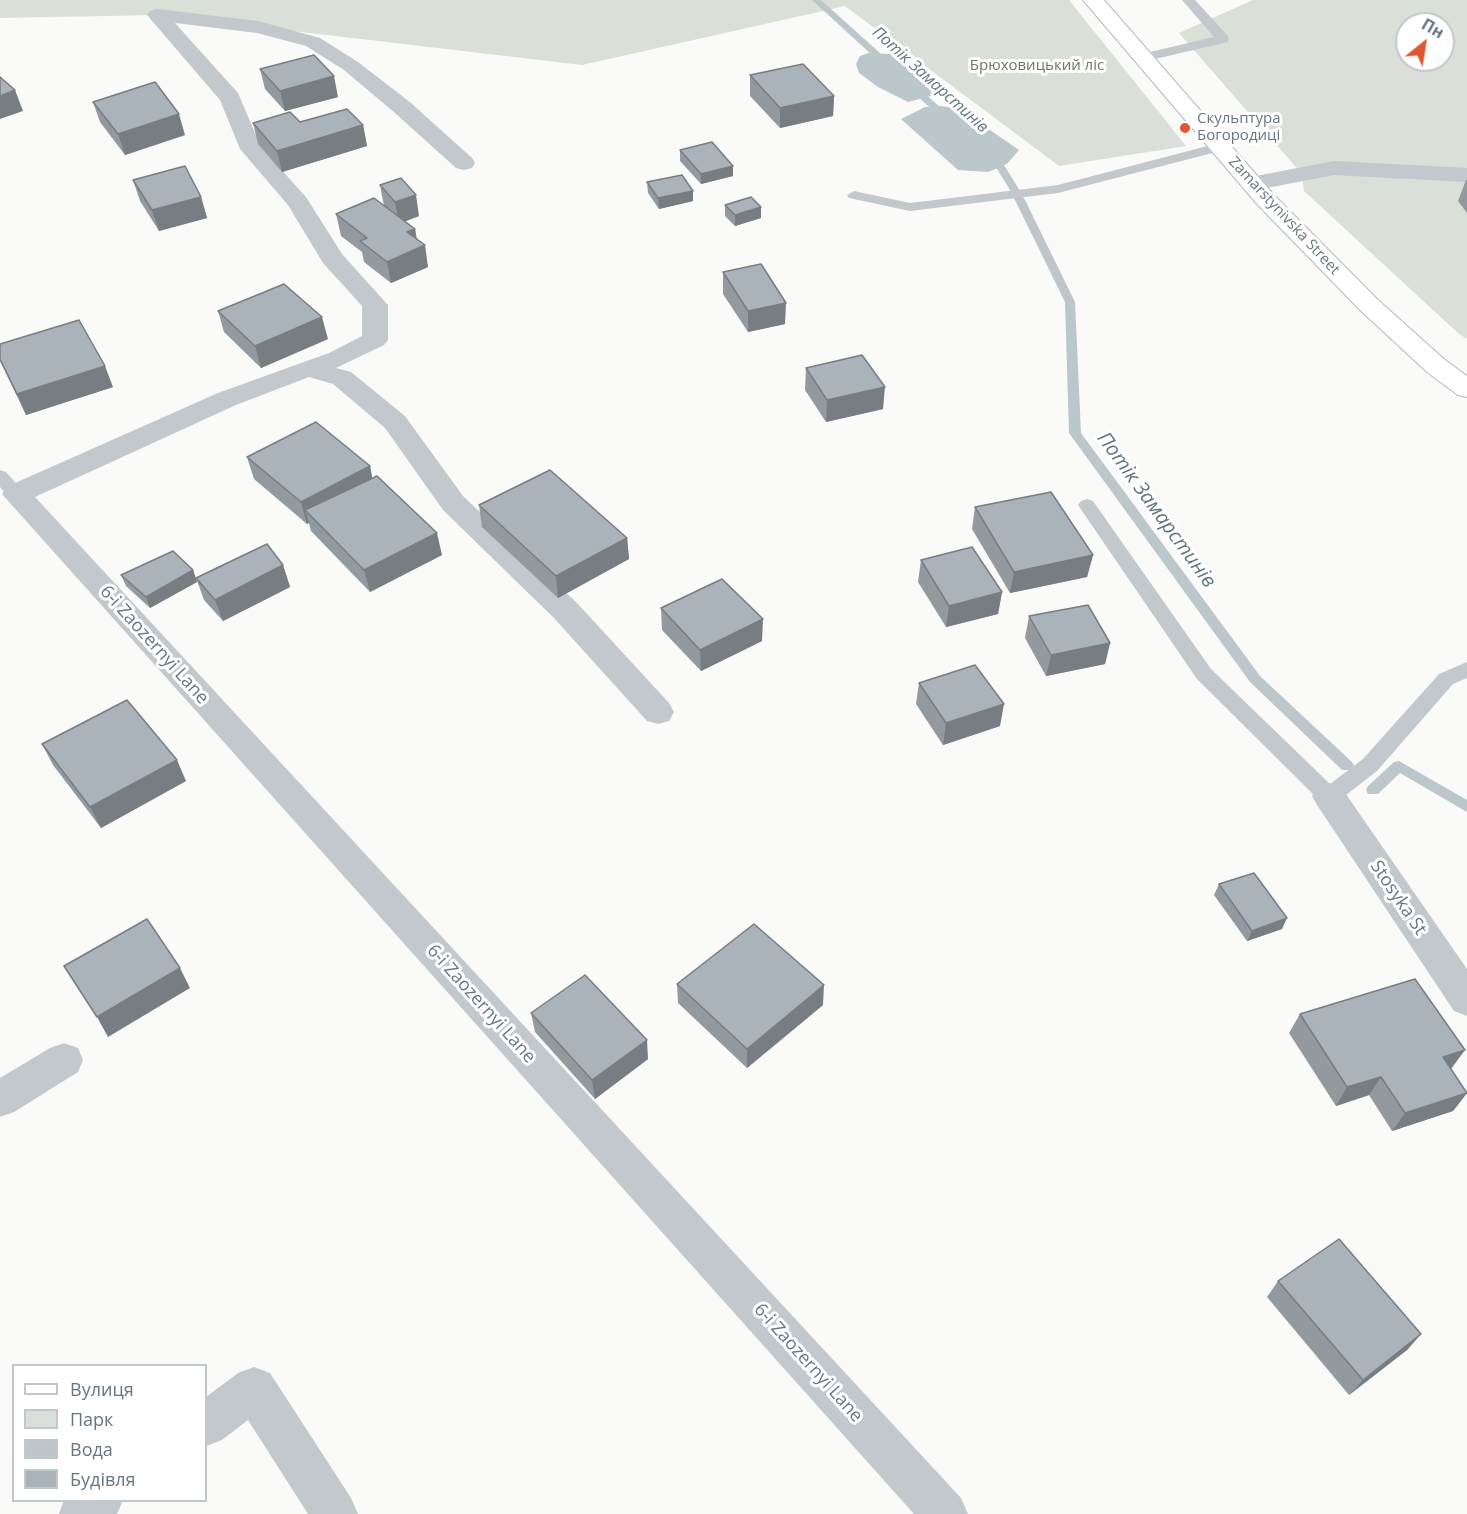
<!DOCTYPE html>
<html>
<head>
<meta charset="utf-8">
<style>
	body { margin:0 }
	#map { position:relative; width:1467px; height:1514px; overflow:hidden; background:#fafaf8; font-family:"Open Sans",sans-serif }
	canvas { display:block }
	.legend { position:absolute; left:12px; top:1364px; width:195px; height:138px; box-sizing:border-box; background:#fff; border:2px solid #c1c8cd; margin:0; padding:8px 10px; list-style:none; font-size:18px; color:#657683 }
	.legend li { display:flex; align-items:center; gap:12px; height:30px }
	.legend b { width:30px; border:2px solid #c1c8cd }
	.north { position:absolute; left:1395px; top:12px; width:60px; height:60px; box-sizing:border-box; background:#fff; border:2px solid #c1c8cd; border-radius:50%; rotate:30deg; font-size:16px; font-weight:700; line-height:24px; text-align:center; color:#657683 }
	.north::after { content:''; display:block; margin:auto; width:21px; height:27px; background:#e4572e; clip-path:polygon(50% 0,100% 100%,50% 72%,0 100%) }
</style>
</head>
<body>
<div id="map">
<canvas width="1467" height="1514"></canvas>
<ul class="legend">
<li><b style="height:8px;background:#fff"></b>Вулиця</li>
<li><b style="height:16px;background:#dadfd7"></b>Парк</li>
<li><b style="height:16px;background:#bbc7cb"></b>Вода</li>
<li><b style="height:16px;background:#aab3b9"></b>Будівля</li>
</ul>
<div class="north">Пн</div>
</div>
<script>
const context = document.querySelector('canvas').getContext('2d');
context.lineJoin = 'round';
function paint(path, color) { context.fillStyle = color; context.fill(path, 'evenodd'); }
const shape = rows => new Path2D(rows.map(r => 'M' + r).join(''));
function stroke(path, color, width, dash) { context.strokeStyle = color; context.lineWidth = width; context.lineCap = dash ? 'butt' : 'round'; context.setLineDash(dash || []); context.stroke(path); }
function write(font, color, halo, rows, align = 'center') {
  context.font = font + ' "Open Sans",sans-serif'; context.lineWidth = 6; context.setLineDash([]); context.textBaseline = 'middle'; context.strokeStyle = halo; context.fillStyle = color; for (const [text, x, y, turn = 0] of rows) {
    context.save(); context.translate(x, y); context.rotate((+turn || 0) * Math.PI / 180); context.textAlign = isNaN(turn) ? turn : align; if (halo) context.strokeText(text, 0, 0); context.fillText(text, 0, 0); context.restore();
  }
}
paint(shape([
	[0,0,1069,0,1186,146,1059,166,845,6,582,65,157,15,0,18],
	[1253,0,1467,0,1467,339,1458,333,1304,191,1302,174,1179,33],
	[1407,24,1443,24,1443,60,1407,60]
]), '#dadfd7');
paint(shape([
	[868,53,890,54,923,71,940,86,931,96,908,102,878,87,859,73,856,64,860,56],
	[939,106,958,108,1019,150,1007,164,988,172,958,170,901,119,925,107]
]), '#bbc7cb');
paint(shape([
	[812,0,821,0,891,63,891,67,885,67,812,0],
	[908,84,914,84,949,115,949,119,943,119,908,88,908,84],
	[986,154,992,154,1004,165,1020,191,1018,193,1012,193,997,169,984,156,986,154],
	[1019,195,1024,198,1075,302,1081,433,1260,676,1352,762,1354,766,1352,770,1342,770,1250,682,1069,433,1065,302,1014,198,1019,195],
	[1399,761,1467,800,1467,812,1400,773,1378,794,1368,794,1366,790,1368,786,1394,762,1399,761]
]), '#bbc7cb');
const secondary = shape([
	[1083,0,1104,0,1273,194,1378,300,1445,360,1467,376,1467,397,1458,395,1427,372,1360,310,1257,204,1083,0]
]);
stroke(secondary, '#b3babf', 2);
paint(shape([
	[1182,0,1195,0,1228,36,1229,39,1228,42,1142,62,1137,61,1135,58,1137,55,1214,37,1182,0],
	[1219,143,1224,144,1226,147,1224,150,1058,193,910,211,849,198,847,195,854,191,910,203,1058,185,1219,143],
	[0,470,6,472,22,490,25,494,22,498,10,498,0,487,0,470],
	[1087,499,1093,501,1211,669,1330,784,1363,759,1439,674,1467,662,1467,678,1453,684,1377,771,1337,802,1329,804,1321,802,1197,679,1078,505,1081,501,1087,499]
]), '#c3c8cc');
paint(shape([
	[157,9,258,21,320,38,358,62,411,103,472,158,475,163,472,168,464,170,456,168,395,113,344,70,306,46,257,33,175,23,238,93,261,147,306,197,342,254,388,305,388,340,384,345,336,368,351,372,405,416,463,496,576,602,669,703,674,712,669,721,658,724,647,721,554,618,443,510,385,428,333,384,309,377,236,405,35,497,961,1498,968,1514,914,1514,2,494,6,487,218,393,329,353,362,336,362,306,323,263,288,205,240,149,220,100,147,15,150,11,157,9],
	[1334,161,1467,168,1467,182,1334,175,1251,191,1243,189,1240,184,1243,179,1251,177,1334,161],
	[1329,783,1341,787,1467,969,1467,1016,1454,1011,1317,805,1312,796,1317,787,1329,783],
	[64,1043,78,1048,83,1060,78,1072,14,1112,0,1117,0,1078,50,1048,64,1043],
	[254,1367,270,1373,351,1498,358,1514,308,1514,248,1420,222,1440,206,1446,206,1397,238,1373,254,1367],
	[64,1500,123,1500,117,1514,59,1514,64,1500]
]), '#c3c8cc');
paint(secondary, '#fff');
paint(shape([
	[260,69,338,97,285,111,265,89],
	[750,75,834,96,833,116,780,128,750,96],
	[93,102,185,135,125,155,100,122],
	[300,122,363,125,367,146,282,172,258,144,253,123],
	[680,150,733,176,701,184,680,161],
	[133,180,201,197,207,218,159,231,140,201],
	[1466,180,1467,180,1467,213,1458,201],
	[647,182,693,201,659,209,648,193],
	[380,185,419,216,405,221,415,229,417,240,428,267,391,283,364,262,362,252,341,236,336,214,384,206],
	[725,205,761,207,761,218,735,226,725,216],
	[723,272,785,324,748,332,723,294],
	[218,311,328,339,261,368,224,332],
	[0,344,113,387,26,415,0,361],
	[806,368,883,409,826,422,805,390],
	[247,457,370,466,372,478,442,555,370,592,311,531,309,523,307,524,254,479],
	[479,505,627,538,629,559,558,598,482,527],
	[975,507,1093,555,1087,577,1010,593,972,529],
	[921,560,1002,592,998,614,946,627,918,582],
	[283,565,290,587,223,621,204,600,196,578],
	[193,570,197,582,150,608,126,586,121,575],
	[661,608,762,641,701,671,662,630],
	[1029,616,1110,643,1105,664,1046,676,1025,638],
	[919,683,1000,726,943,745,916,704],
	[42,744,186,781,101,828,53,765],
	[1219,884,1282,929,1247,941,1214,895],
	[677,984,823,1005,747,1068,678,1003],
	[531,1013,648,1059,595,1099,535,1032],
	[1300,1014,1451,1069,1467,1093,1453,1111,1392,1131,1369,1095,1336,1106,1289,1033],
	[1278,1281,1421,1334,1407,1350,1349,1395,1267,1297]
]), '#929a9f');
paint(shape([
	[334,76,338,97,285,111,280,91],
	[15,90,23,111,0,119,0,96],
	[834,96,833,116,780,128,780,108],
	[179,114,185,135,125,155,118,134],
	[363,125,367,146,282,172,277,151],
	[733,166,733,176,701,184,701,174],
	[693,191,693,201,659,209,658,198],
	[416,195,419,216,399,224,395,202],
	[201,197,207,218,159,231,152,210],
	[761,207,761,218,735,226,735,215],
	[415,229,418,248,425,245,428,267,391,283,387,262,407,232],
	[786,303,785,324,748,332,748,311],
	[322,317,328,339,261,368,255,346],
	[105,366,113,387,26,415,17,394],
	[885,387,883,409,826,422,827,400],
	[370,466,374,488,305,510,309,523,307,524,301,502],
	[437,533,442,555,370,592,364,570],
	[627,538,629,559,558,598,556,576],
	[1093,555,1087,577,1010,593,1014,572],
	[283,565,290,587,223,621,215,600],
	[193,570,197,582,150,608,146,597],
	[1002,592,998,614,946,627,949,606],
	[763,619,762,641,701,671,700,650],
	[1110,643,1105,664,1046,676,1051,655],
	[1004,704,1000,726,943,745,946,723],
	[177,760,186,781,101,828,90,807],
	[1287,918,1282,929,1247,941,1252,931],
	[180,968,190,988,108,1037,97,1017],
	[824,985,823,1005,747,1068,747,1049],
	[647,1040,648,1059,595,1099,592,1080],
	[1465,1050,1451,1069,1443,1057],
	[1381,1077,1369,1095,1336,1106,1347,1087],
	[1467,1093,1453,1111,1392,1131,1405,1113],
	[1421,1334,1407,1350,1349,1395,1363,1380]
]), '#777d82');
const building = shape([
	[314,55,334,76,280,91,260,69,314,55],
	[803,64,834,96,780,108,750,75,803,64],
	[0,77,15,90,0,96,0,77],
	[155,82,179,114,118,134,93,102,155,82],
	[347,109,363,125,277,151,253,123,290,112,300,122,347,109],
	[712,142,733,166,701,174,680,150,712,142],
	[185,166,201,197,152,210,133,180,185,166],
	[682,175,693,191,658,198,647,182,682,175],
	[401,178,416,195,395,202,380,185,401,178],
	[751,197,761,207,735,215,725,205,751,197],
	[374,198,415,229,407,232,425,245,387,262,360,241,367,238,336,214,374,198],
	[761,264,786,303,748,311,723,272,761,264],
	[284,284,322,317,255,346,218,311,284,284],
	[79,320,105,366,17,394,0,359,0,344,79,320],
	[862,355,885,387,827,400,806,368,862,355],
	[316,422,370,466,301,502,247,457,316,422],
	[550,470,627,538,556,576,479,505,550,470],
	[377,476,437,533,364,570,305,510,377,476],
	[1051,492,1093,555,1014,572,975,507,1051,492],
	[267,544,283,565,215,600,196,578,267,544],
	[972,547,1002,592,949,606,921,560,972,547],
	[173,551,193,570,146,597,121,575,173,551],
	[722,579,763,619,700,650,661,608,722,579],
	[1088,605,1110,643,1051,655,1029,616,1088,605],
	[975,665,1004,704,946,723,919,683,975,665],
	[127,700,177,760,90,807,42,744,127,700],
	[1254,873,1287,918,1252,931,1219,884,1254,873],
	[147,919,180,968,97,1017,64,966,147,919],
	[754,924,824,985,747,1049,677,984,754,924],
	[585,975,647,1040,592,1080,531,1013,585,975],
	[1415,979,1465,1050,1443,1057,1467,1093,1405,1113,1381,1077,1347,1087,1300,1014,1415,979],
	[1339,1239,1421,1334,1363,1380,1278,1281,1339,1239]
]);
paint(building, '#aab3b9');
stroke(building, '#777d82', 1.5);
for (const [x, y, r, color] of [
	[1185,128,6,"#e4572e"]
]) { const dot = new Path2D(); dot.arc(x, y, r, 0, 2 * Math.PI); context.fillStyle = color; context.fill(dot); stroke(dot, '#fff', 2); }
write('15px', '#687a64', '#fff', [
	["Брюховицький ліс",1037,66]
]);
write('15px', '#657683', '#fff', [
	["Скульптура",1197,119],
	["Богородиці",1197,136]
], 'left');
write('15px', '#657683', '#fff', [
	["Zamarstynivska Street",1284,216,47]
]);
write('italic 16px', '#60757c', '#fff', [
	["Потік Замарстинів",930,80,42]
]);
write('18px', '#657683', '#fff', [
	["6-i Zaozernyi Lane",154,645,48],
	["Stosyka St",1398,898,56],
	["6-i Zaozernyi Lane",481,1004,48],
	["6-i Zaozernyi Lane",808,1363,48]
]);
write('italic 20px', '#60757c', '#fff', [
	["Потік Замарстинів",1156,510,54]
]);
</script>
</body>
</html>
